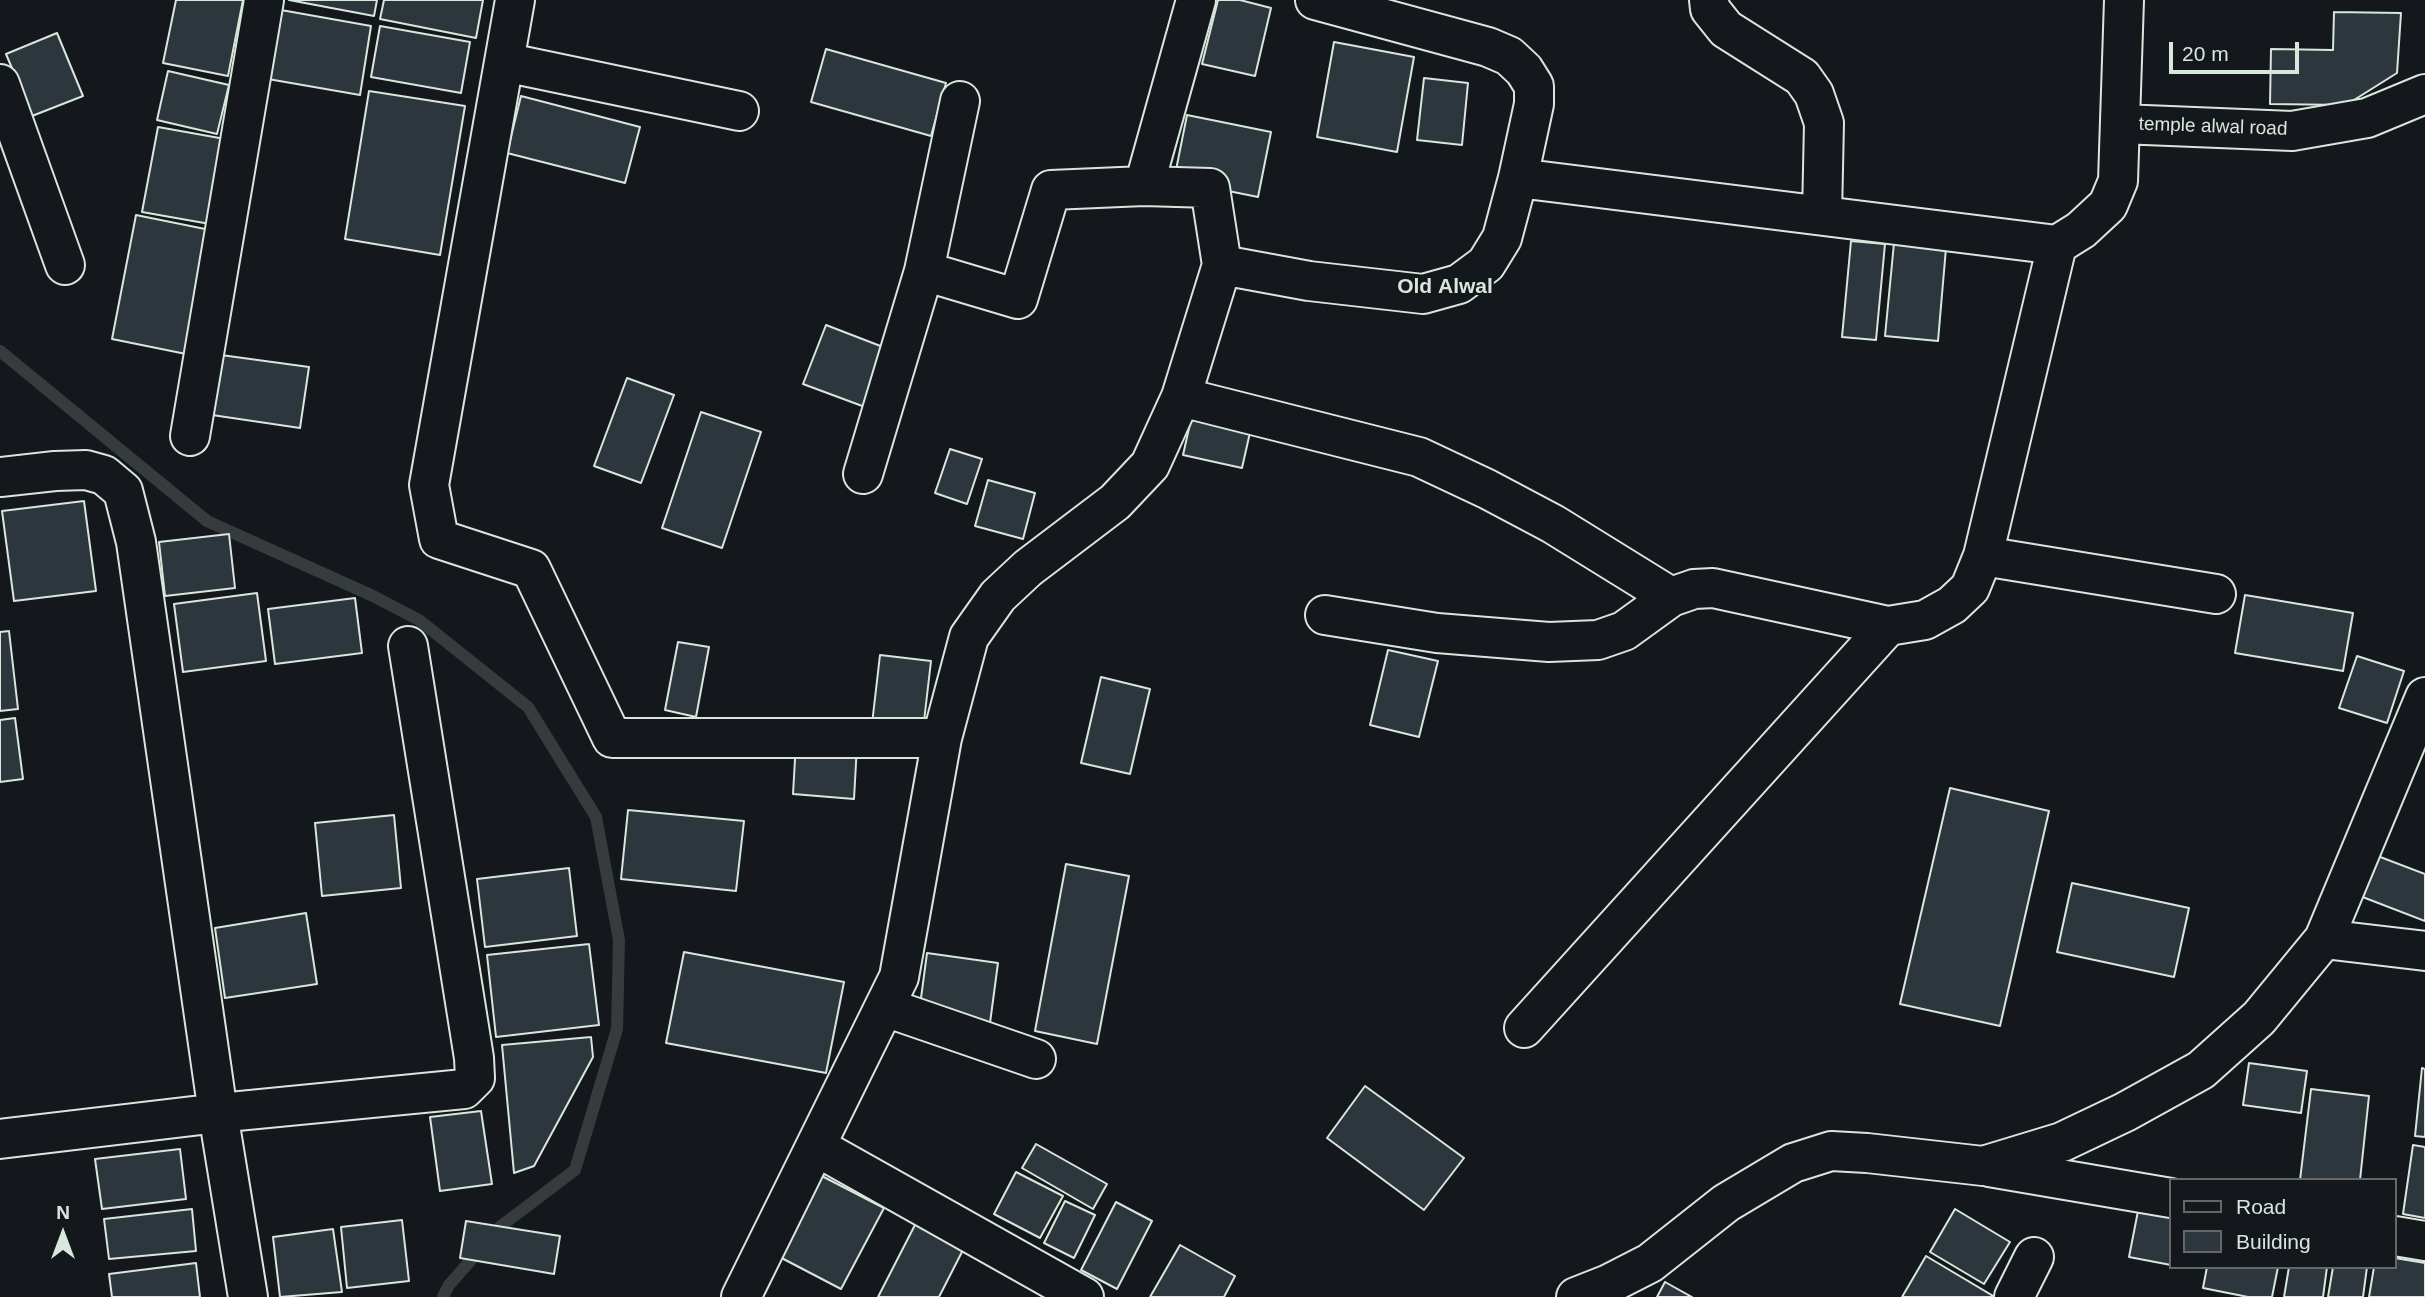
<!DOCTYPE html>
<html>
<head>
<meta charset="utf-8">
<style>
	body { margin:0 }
	#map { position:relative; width:2425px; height:1297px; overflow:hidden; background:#14181c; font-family:Helvetica,sans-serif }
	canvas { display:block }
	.legend { position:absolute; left:2169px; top:1178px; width:228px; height:91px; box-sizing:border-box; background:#14181c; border:2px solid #626a69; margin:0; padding:9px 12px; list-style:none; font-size:21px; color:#d8e6dc }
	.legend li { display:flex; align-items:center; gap:14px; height:35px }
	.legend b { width:35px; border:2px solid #626a69 }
	.north { position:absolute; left:28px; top:1199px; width:70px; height:70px; -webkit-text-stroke:5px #14181c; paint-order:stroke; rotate:0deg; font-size:19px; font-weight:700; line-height:28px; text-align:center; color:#d8e6dc }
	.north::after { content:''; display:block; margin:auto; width:24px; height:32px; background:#d8e6dc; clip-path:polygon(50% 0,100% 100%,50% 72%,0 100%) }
	.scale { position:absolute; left:2169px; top:42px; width:130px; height:32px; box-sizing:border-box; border:4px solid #d8e6dc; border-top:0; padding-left:9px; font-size:21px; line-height:24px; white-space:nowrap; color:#d8e6dc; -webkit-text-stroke:5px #14181c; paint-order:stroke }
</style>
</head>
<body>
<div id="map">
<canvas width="2425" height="1297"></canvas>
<ul class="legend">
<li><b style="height:9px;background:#14181c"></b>Road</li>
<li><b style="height:19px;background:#2c363c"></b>Building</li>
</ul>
<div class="north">N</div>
<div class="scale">20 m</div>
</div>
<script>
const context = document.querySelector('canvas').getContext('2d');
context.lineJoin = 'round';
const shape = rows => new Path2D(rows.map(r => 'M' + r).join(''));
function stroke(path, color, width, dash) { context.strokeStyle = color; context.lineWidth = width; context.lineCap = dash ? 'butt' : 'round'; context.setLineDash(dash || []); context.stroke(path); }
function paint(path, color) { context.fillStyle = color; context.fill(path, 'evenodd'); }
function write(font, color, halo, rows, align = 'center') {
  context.font = font + ' Helvetica,sans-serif'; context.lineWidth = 5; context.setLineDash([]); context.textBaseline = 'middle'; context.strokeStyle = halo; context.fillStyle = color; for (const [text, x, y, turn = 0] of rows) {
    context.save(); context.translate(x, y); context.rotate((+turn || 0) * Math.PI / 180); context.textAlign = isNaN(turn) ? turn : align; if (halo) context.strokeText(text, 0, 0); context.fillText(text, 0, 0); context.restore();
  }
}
stroke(shape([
	[0,351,207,521,373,596,419,620,528,707,596,817,619,940,617,1029,575,1170,501,1226,449,1285,443,1297]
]), '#363b3e', 12);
const building = shape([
	[176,0,243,0,228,76,163,63,176,0],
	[289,0,377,0,374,16,289,0],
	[384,0,483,0,476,38,380,19,384,0],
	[1218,0,1240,0,1271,8,1255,76,1202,64,1218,0],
	[281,10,371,26,360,95,268,79,281,10],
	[2334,12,2401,13,2397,73,2346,105,2270,104,2271,49,2333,50,2334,12],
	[380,26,470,42,461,93,371,77,380,26],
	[57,33,83,96,32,116,6,54,57,33],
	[1334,42,1414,57,1397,152,1317,137,1334,42],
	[826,49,946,83,931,136,811,102,826,49],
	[168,71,229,85,217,134,157,120,168,71],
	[1424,78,1468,83,1462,145,1417,140,1424,78],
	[369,91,465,106,440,255,345,239,369,91],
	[521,96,640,127,625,183,507,153,521,96],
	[1187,115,1271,132,1258,197,1174,180,1187,115],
	[158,127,225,139,210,224,142,212,158,127],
	[136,215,210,230,186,354,112,339,136,215],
	[1851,241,1885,244,1876,340,1842,337,1851,241],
	[1894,243,1946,248,1938,341,1885,336,1894,243],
	[826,325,896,352,873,410,803,384,826,325],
	[221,355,309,367,300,428,212,415,221,355],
	[627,378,674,395,641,483,594,466,627,378],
	[1194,406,1253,419,1242,468,1183,455,1194,406],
	[701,412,761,432,722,548,662,528,701,412],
	[950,449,982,459,967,504,935,493,950,449],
	[988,480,1035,493,1023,539,975,526,988,480],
	[84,501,96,591,14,601,2,511,84,501],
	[229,534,235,588,165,596,159,542,229,534],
	[257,593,266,661,183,672,174,604,257,593],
	[2245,595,2353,613,2343,671,2235,653,2245,595],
	[355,598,362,653,275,664,268,609,355,598],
	[9,631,18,709,0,711,0,632,9,631],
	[678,642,709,647,696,717,665,710,678,642],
	[1388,650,1438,661,1419,737,1370,725,1388,650],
	[880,655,931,661,923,730,872,724,880,655],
	[2357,656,2404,671,2387,723,2339,708,2357,656],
	[1101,677,1150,689,1130,774,1081,763,1101,677],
	[15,718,23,779,0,782,0,720,15,718],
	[796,742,857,745,854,799,793,794,796,742],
	[1950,788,2049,811,2000,1026,1900,1004,1950,788],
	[628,810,744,821,736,891,621,879,628,810],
	[394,815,401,888,322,896,315,823,394,815],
	[2375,855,2425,874,2425,921,2360,896,2375,855],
	[1066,864,1129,876,1097,1044,1035,1031,1066,864],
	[569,868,577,936,485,947,477,879,569,868],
	[2072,883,2189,908,2174,977,2057,952,2072,883],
	[306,913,317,984,225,998,215,928,306,913],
	[589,944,599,1025,496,1037,487,955,589,944],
	[684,952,844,982,826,1073,666,1043,684,952],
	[927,953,998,963,990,1023,919,1013,927,953],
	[591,1037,593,1057,534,1166,514,1173,502,1045,591,1037],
	[2249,1063,2307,1071,2301,1113,2243,1105,2249,1063],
	[2422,1068,2425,1069,2425,1137,2415,1136,2422,1068],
	[1365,1086,1464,1158,1424,1210,1327,1138,1365,1086],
	[2311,1089,2369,1096,2360,1180,2300,1180,2311,1089],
	[481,1111,492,1184,440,1191,430,1117,481,1111],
	[1036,1144,1107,1184,1093,1209,1022,1168,1036,1144],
	[2413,1145,2425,1147,2425,1218,2403,1214,2413,1145],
	[180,1149,186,1199,102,1209,95,1159,180,1149],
	[814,1172,884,1208,841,1289,772,1253,814,1172],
	[1016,1172,1063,1196,1040,1238,994,1214,1016,1172],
	[1065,1201,1095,1215,1074,1258,1044,1243,1065,1201],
	[1116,1202,1152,1221,1117,1289,1081,1270,1116,1202],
	[2139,1206,2171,1212,2171,1265,2129,1257,2139,1206],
	[192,1209,196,1251,109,1259,104,1219,192,1209],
	[1955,1209,2010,1242,1984,1284,1930,1252,1955,1209],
	[402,1220,409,1281,347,1288,341,1227,402,1220],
	[466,1221,560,1236,554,1274,460,1258,466,1221],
	[917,1221,965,1246,939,1297,878,1297,917,1221],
	[333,1229,342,1292,280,1297,273,1237,333,1229],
	[1180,1245,1235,1276,1224,1297,1150,1297,1180,1245],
	[1926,1256,1995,1297,1902,1297,1926,1256],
	[2395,1258,2425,1263,2425,1297,2369,1297,2374,1267,2395,1267,2395,1258],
	[196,1263,200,1297,112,1297,109,1274,196,1263],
	[2207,1267,2278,1267,2272,1297,2248,1297,2203,1288,2207,1267],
	[2289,1267,2327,1267,2323,1297,2284,1297,2289,1267],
	[2333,1267,2367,1267,2363,1297,2328,1297,2333,1267],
	[1665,1282,1692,1297,1657,1297,1665,1282]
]);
paint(building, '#2c363c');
stroke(building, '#d8e6dc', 2);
const street = shape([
	[515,0,429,485,439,539,531,569,612,738,942,738],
	[1196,0,1144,186,1210,188,1222,265],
	[1709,0,1710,9,1726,29,1802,77,1814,94,1824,123,1822,215],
	[504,62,739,111],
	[0,84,65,265],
	[2121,124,2292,131,2367,118,2425,94],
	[1518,178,2057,245,2081,230,2108,205,2118,181,2124,0],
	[924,271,1018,299,1051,190,1144,186],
	[1181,397,1419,457,1487,489,1553,524,1671,597],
	[190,436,264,0],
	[863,474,924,271,960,101],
	[0,477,55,471,86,470,104,475,123,491,136,542,218,1113,248,1297],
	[1983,556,2216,594],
	[1325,615,1437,633,1549,642,1598,640,1624,631,1671,597,1694,589,1713,588,1888,626,1925,620,1952,605,1970,588,1983,556,2057,245],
	[2324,939,2425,951],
	[885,1007,1036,1059],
	[1524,1028,1888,626],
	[0,1139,218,1113,464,1089,475,1078,474,1058,408,646],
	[817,1147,1084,1297],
	[1989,1167,2171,1198],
	[2395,1236,2425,1241],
	[741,1297,899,977,942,738,969,637,998,596,1028,568,1115,502,1150,465,1181,397,1222,265,1309,281,1423,294,1459,284,1486,264,1502,238,1518,178,1534,104,1534,86,1524,70,1509,56,1488,47,1315,0],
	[1576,1297,1609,1284,1650,1263,1726,1203,1793,1163,1831,1151,1867,1153,1983,1166,2062,1142,2125,1112,2201,1070,2259,1018,2324,939,2425,697],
	[2014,1297,2034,1257]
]);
stroke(street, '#d8e6dc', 42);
stroke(street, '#14181c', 38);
write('19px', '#d8e6dc', '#14181c', [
	["temple alwal road",2213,127,2]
]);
write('bold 21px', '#d8e6dc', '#14181c', [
	["Old Alwal",1445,287]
]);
</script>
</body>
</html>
